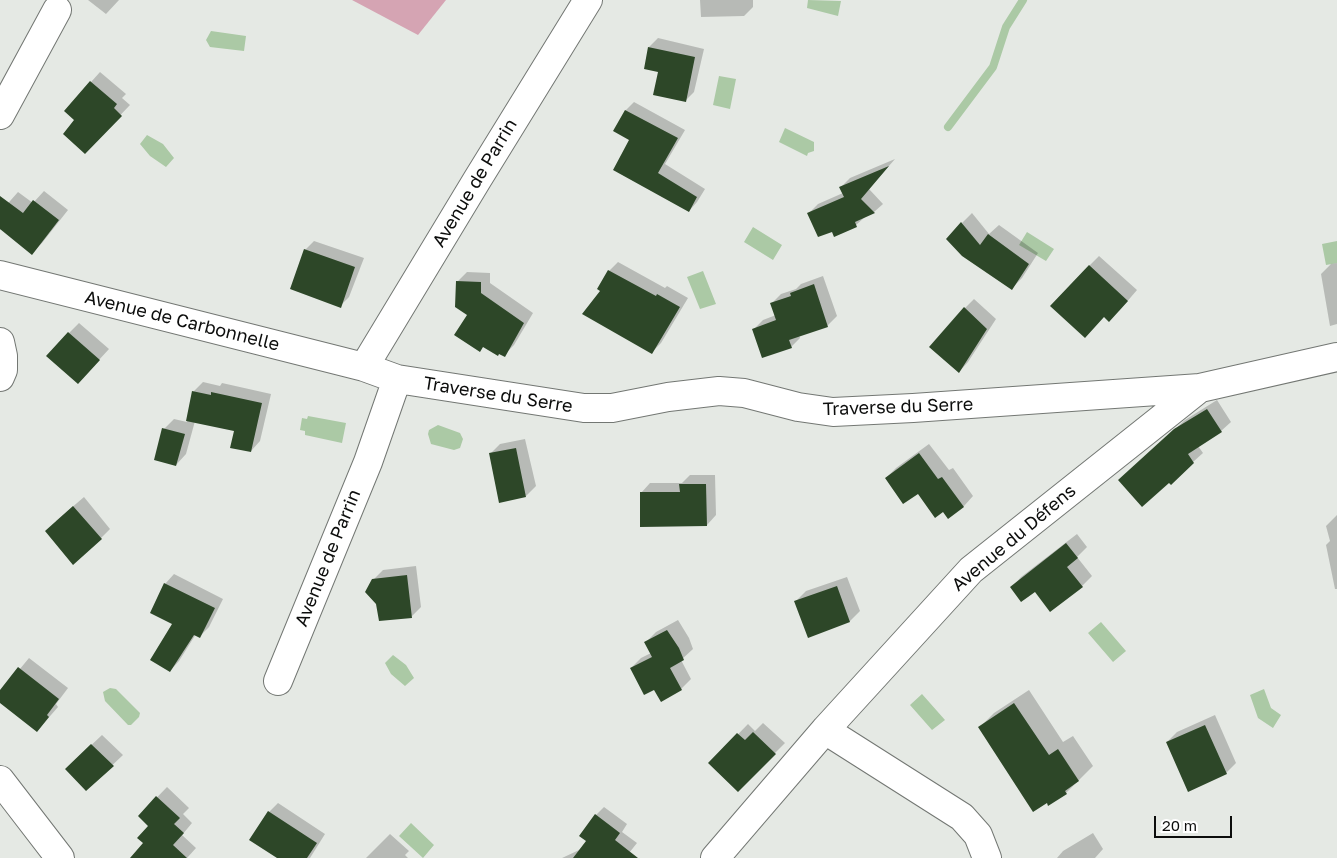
<!DOCTYPE html>
<html>
<head>
<meta charset="utf-8">
<style>
	body { margin:0 }
	#map { position:relative; width:1337px; height:858px; overflow:hidden; background:#e5e9e4; font-family:"Golos Text",sans-serif }
	canvas { display:block }
	.scale { position:absolute; left:1154px; top:816px; width:78px; height:22px; box-sizing:border-box; border:2px solid #0c0d0c; border-top:0; padding-left:6px; font-size:15px; line-height:18px; white-space:nowrap; color:#0c0d0c; -webkit-text-stroke:4px #fff; paint-order:stroke }
</style>
</head>
<body>
<div id="map">
<canvas width="1337" height="858"></canvas>
<div class="scale">20 m</div>
</div>
<script>
const context = document.querySelector('canvas').getContext('2d');
context.lineJoin = 'round';
function paint(path, color) { context.fillStyle = color; context.fill(path, 'evenodd'); }
const shape = rows => new Path2D(rows.map(r => 'M' + r).join(''));
function stroke(path, color, width, dash) { context.strokeStyle = color; context.lineWidth = width; context.lineCap = dash ? 'butt' : 'round'; context.setLineDash(dash || []); context.stroke(path); }
function write(font, color, halo, rows, align = 'center') {
  context.font = font + ' "Golos Text",sans-serif'; context.lineWidth = 5; context.setLineDash([]); context.textBaseline = 'middle'; context.strokeStyle = halo; context.fillStyle = color; for (const [text, x, y, turn = 0] of rows) {
    context.save(); context.translate(x, y); context.rotate((+turn || 0) * Math.PI / 180); context.textAlign = isNaN(turn) ? turn : align; if (halo) context.strokeText(text, 0, 0); context.fillText(text, 0, 0); context.restore();
  }
}
paint(shape([
	[352,0,446,0,418,35]
]), '#d5a4b3');
paint(shape([
	[808,0,841,1,838,16,807,8],
	[211,31,246,36,244,51,210,47,206,40],
	[719,76,736,79,730,109,713,105],
	[785,128,814,142,814,151,808,153,807,156,779,142],
	[147,135,163,144,174,158,166,167,150,156,140,144],
	[753,227,782,245,773,260,744,242],
	[1027,232,1054,249,1046,261,1019,245],
	[1337,241,1337,263,1326,265,1322,244],
	[703,271,716,304,700,309,687,277],
	[308,416,346,423,342,443,305,435,305,431,300,430,302,418,307,419],
	[438,425,460,433,463,439,460,448,454,450,431,444,428,434,429,430],
	[1101,622,1126,651,1113,662,1088,633],
	[393,655,406,665,414,678,405,686,391,674,385,663],
	[110,688,116,689,140,713,139,717,131,725,128,725,105,701,103,692],
	[1264,689,1271,708,1281,715,1273,728,1258,718,1250,695],
	[922,694,945,720,932,730,910,705],
	[411,823,434,845,423,858,399,836]
]), '#abc9a5');
paint(shape([
	[88,0,119,0,106,14],
	[700,0,753,0,753,7,744,16,701,17],
	[658,38,704,49,694,92,685,101,659,71,649,47],
	[100,72,126,94,122,98,130,105,85,152,76,120,66,110],
	[634,102,685,130,665,164,705,189,697,202,689,211,614,170,631,140,614,131,626,110],
	[895,159,869,189,883,204,874,212,865,217,856,225,832,230,809,213,818,204,843,193,841,187,850,178],
	[44,191,68,210,42,243,32,253,1,229,0,230,0,207,3,209,18,192,33,203],
	[972,213,989,234,999,225,1038,253,1022,278,1012,288,962,223],
	[314,241,364,258,349,297,340,306,305,250],
	[1099,256,1137,290,1119,311,1089,266],
	[618,262,665,288,667,286,688,298,661,343,652,352,601,291,609,271],
	[1337,263,1337,324,1330,326,1321,274,1331,264],
	[467,272,490,273,490,283,533,313,514,345,504,355,468,314,457,282],
	[823,276,837,316,827,326,799,335,800,338,791,347,754,329,763,320,776,315,772,303,781,294,796,289,801,284],
	[974,299,996,319,968,362,959,372,965,308],
	[79,323,109,349,87,373,69,333],
	[203,382,220,386,222,383,271,394,260,441,251,451,235,430,195,421,186,454,176,465,164,429,174,419,187,422,193,392],
	[1217,400,1231,422,1221,431,1198,446,1203,453,1193,462,1130,471,1185,420],
	[525,439,536,486,526,496,490,454,500,444],
	[929,444,949,470,953,468,973,496,964,506,948,517,943,510,918,492,886,478,896,468],
	[690,475,715,475,716,515,707,525,641,493,650,483,682,483],
	[84,497,110,529,101,538,56,521],
	[1337,515,1337,589,1335,589,1326,545,1330,541,1326,526],
	[1077,534,1087,547,1077,557,1092,576,1082,586,1035,590,1012,587,1021,577],
	[416,566,421,607,412,616,373,580,383,570],
	[174,574,223,599,209,627,200,636,196,634,179,661,170,671,174,623,151,612,165,584],
	[847,577,860,611,850,621,796,601,806,591],
	[678,620,689,638,693,649,681,660,691,679,681,689,655,688,631,668,641,658,651,653,646,642,656,632],
	[29,658,68,688,56,704,58,707,37,731,0,702,0,693],
	[1029,690,1063,742,1073,736,1093,766,1066,793,980,727,994,713],
	[1215,715,1236,763,1226,773,1167,742,1177,732],
	[763,723,785,743,738,790,710,763,748,724,755,731],
	[102,735,123,755,86,790,66,769],
	[167,787,189,808,183,814,192,823,182,835,196,848,187,858,145,858,145,843,150,826,139,816],
	[278,803,325,834,310,858,279,858,269,812],
	[604,807,627,824,622,832,637,843,625,858,562,858,592,844,596,815],
	[1093,833,1103,849,1095,858,1057,858,1063,851],
	[390,834,409,851,405,855,408,858,366,858]
]), '#0003');
stroke(shape([
	[948,127,993,67,1006,27,1023,0]
]), '#abc9a5', 8);
paint(shape([
	[648,47,695,57,686,102,653,95,658,72,644,69],
	[90,81,117,104,114,108,122,116,85,154,63,134,74,120,64,111],
	[625,110,678,138,658,173,697,197,689,212,613,170,629,140,613,131],
	[889,166,861,199,875,213,855,222,857,227,834,237,832,232,818,237,807,213,844,197,839,187],
	[0,196,23,213,33,200,59,220,32,255,0,229],
	[961,222,980,245,988,234,1029,264,1012,290,962,256,946,239],
	[304,249,355,267,341,308,290,289],
	[1089,265,1128,301,1109,322,1104,317,1085,338,1050,306],
	[608,270,656,296,657,294,680,307,652,354,582,314,600,291,597,289],
	[456,281,481,282,481,293,524,323,505,357,499,354,498,356,483,347,480,352,454,335,467,315,455,307],
	[814,284,828,327,789,340,792,348,762,358,752,329,776,320,770,303,791,296,790,293],
	[964,307,987,329,959,373,929,347],
	[68,332,100,360,78,384,46,356],
	[192,391,211,395,211,392,262,403,251,452,230,448,234,431,186,421],
	[1207,409,1222,432,1188,454,1194,463,1171,485,1169,483,1142,507,1118,480,1174,429],
	[162,428,185,434,176,466,154,460],
	[516,448,526,497,499,503,489,453],
	[919,453,938,479,942,477,964,507,948,519,943,512,935,518,918,494,903,504,885,478],
	[679,484,706,484,707,526,640,527,640,492,680,492],
	[73,506,102,539,73,565,45,531],
	[1066,543,1078,558,1067,567,1083,587,1050,612,1035,592,1021,602,1010,587],
	[407,575,412,618,379,621,376,604,365,592,372,579],
	[164,583,215,608,200,638,194,635,170,672,150,660,172,624,150,613],
	[837,586,850,622,808,638,794,601],
	[667,630,679,648,684,660,670,668,682,690,661,702,654,690,644,695,630,668,652,657,644,642],
	[18,667,59,699,47,715,49,717,37,732,0,703,0,690],
	[1014,703,1049,755,1058,749,1079,781,1065,791,1067,794,1048,806,1047,803,1033,812,978,727],
	[1205,725,1227,774,1188,792,1166,742],
	[753,732,776,754,738,792,708,763,737,733,745,740],
	[91,744,114,766,86,791,65,769],
	[156,796,180,818,174,824,184,833,173,845,187,858,130,858,143,843,137,838,148,826,138,816],
	[268,811,317,843,307,858,277,858,249,840],
	[595,814,620,833,615,840,638,858,573,858,586,841,579,836]
]), '#2d4728');
const minor = shape([
	[0,115,57,10],
	[0,275,364,367,397,379,584,408,612,408,668,397,719,391,744,393,798,407,833,412,913,408,1200,388],
	[0,342,3,356,3,370,0,377],
	[364,367,477,180,588,0],
	[278,681,368,462,397,379],
	[825,730,962,817,978,835,987,858],
	[0,780,60,858],
	[715,858,825,730,971,570,1200,388,1337,357]
]);
stroke(minor, '#737773', 30);
stroke(minor, '#fff', 28);
write('18px', '#0c0d0c', '#fff', [
	["Avenue de Parrin",475,183,-59],
	["Avenue de Carbonnelle",182,321,14],
	["Traverse du Serre",498,395,9],
	["Traverse du Serre",898,407,-2],
	["Avenue du Défens",1014,538,-40],
	["Avenue de Parrin",328,558,-68]
]);
</script>
</body>
</html>
